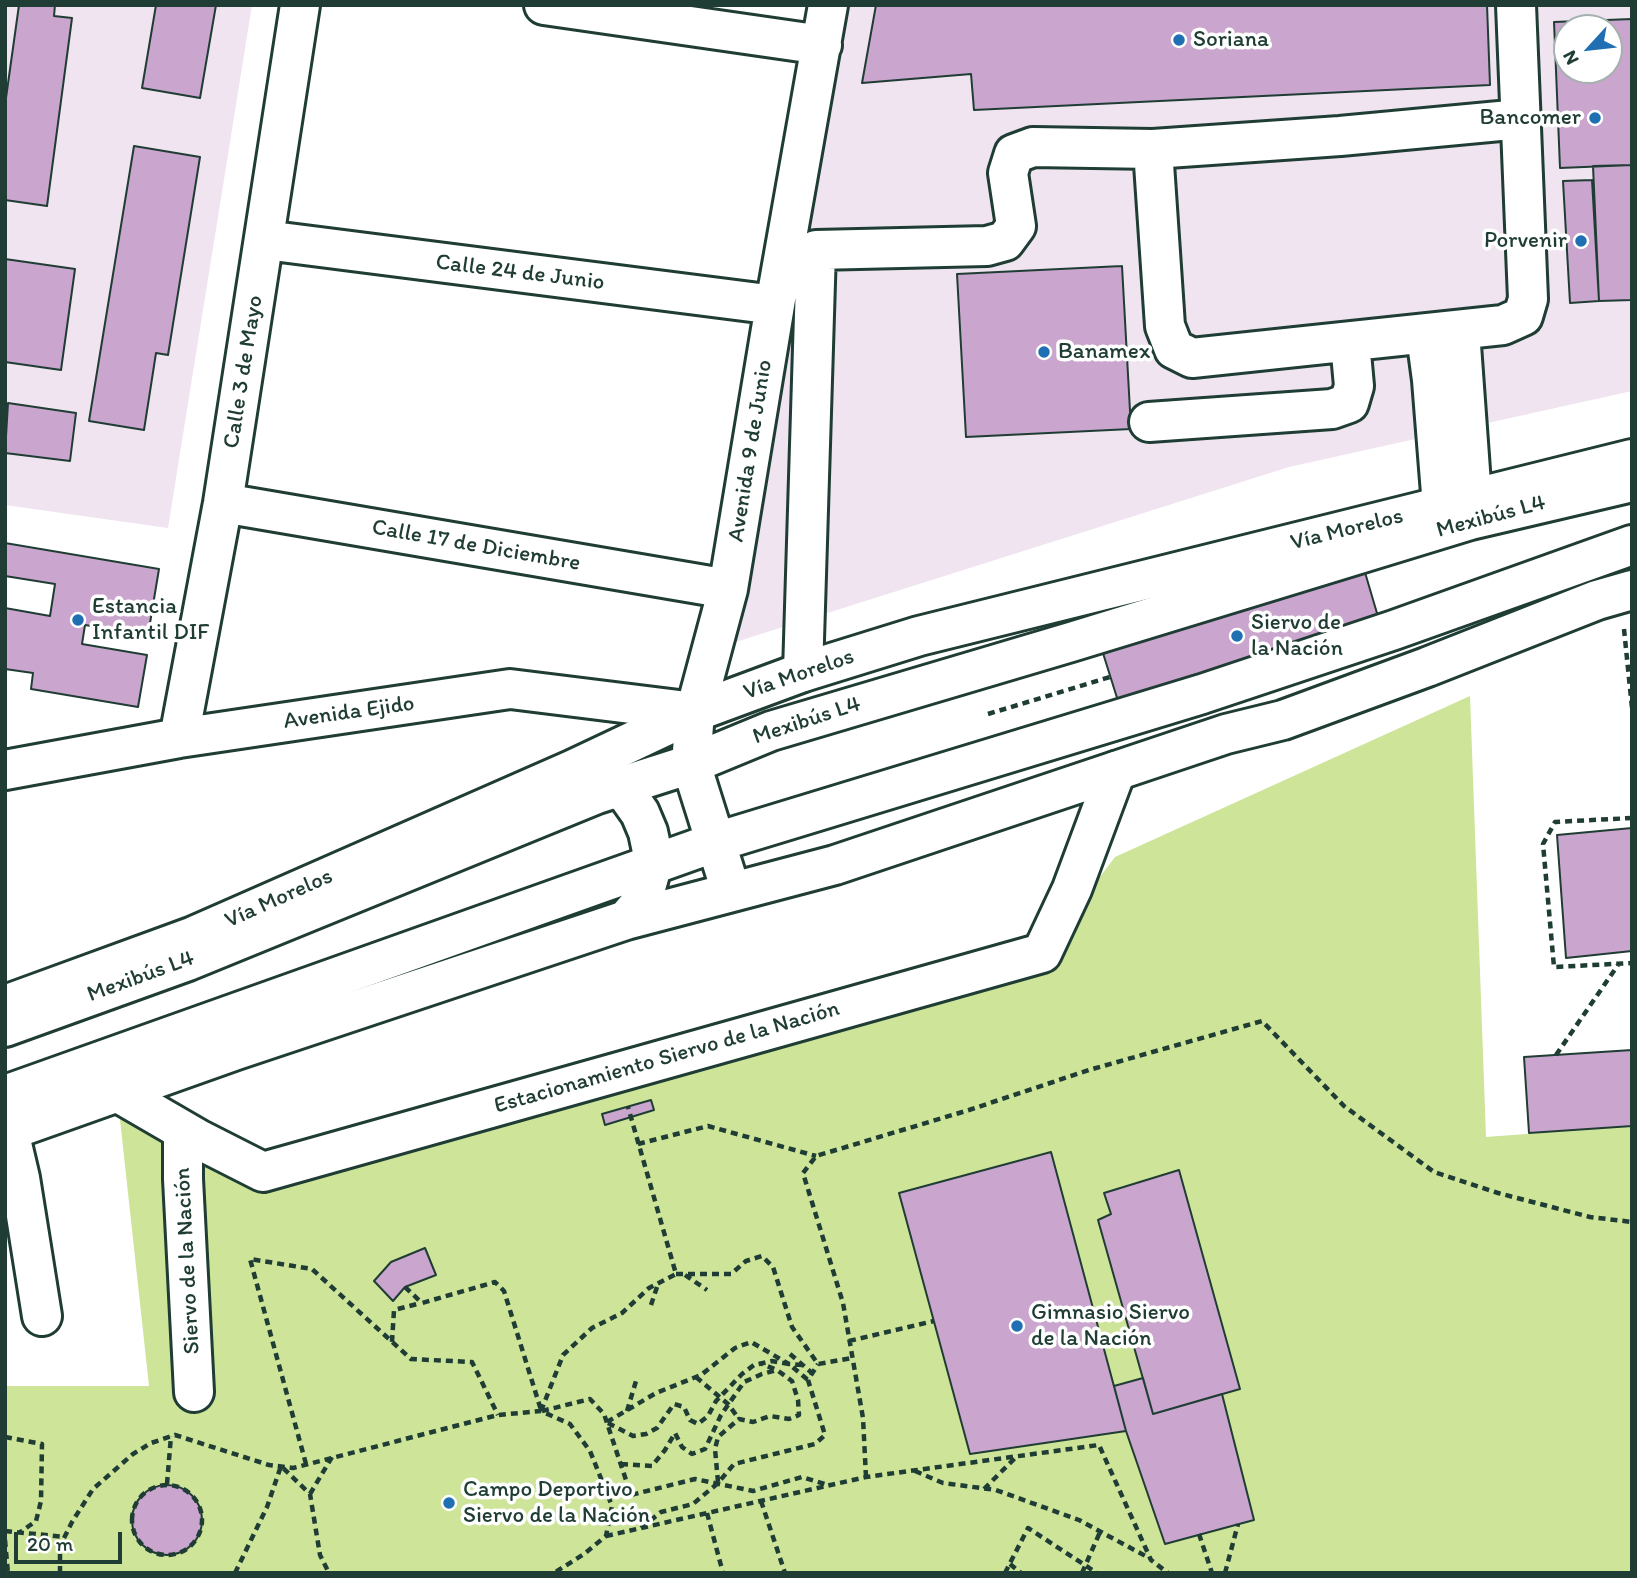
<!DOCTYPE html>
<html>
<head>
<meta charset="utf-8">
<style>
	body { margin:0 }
	#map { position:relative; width:1637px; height:1578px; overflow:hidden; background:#fff; font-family:Itim,sans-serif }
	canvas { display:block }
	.frame { position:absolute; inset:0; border:7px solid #1f3d34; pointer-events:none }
	.north { position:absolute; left:1553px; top:14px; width:70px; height:70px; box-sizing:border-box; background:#fff; border:2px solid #a5b1ae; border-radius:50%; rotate:243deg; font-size:19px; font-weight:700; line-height:28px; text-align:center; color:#1f3d34 }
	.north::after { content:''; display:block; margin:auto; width:24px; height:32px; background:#1f6fb2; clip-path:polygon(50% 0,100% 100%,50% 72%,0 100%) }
	.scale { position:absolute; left:14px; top:1532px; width:108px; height:32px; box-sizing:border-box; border:4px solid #1f3d34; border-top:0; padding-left:9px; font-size:21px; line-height:24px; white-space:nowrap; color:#1f3d34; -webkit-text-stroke:5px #fff; paint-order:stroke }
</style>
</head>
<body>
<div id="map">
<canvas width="1637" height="1578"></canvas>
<div class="frame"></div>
<div class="north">N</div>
<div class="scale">20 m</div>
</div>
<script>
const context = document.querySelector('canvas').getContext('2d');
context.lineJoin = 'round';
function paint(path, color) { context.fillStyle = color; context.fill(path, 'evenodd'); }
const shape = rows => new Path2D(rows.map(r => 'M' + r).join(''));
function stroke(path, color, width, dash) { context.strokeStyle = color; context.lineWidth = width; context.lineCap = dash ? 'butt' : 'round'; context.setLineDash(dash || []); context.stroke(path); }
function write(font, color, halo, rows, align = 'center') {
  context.font = font + ' Itim,sans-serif'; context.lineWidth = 7; context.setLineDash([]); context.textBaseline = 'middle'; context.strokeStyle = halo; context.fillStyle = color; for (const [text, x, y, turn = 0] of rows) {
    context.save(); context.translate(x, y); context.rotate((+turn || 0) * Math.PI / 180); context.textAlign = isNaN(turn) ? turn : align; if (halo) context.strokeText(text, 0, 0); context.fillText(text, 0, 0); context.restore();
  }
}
paint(shape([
	[5,5,252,5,168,528,5,505],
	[833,5,1632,5,1632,391,1289,467,723,646],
	[1567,28,1609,28,1609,70,1567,70]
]), '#efe4f0');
paint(shape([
	[1470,696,1486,1137,1632,1126,1632,1573,5,1573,5,1386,149,1386,117,1092,263,1172,1042,953,1115,857]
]), '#cde499');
const building = shape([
	[19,5,55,5,54,16,72,18,47,206,5,200,5,105,19,5],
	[156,5,216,5,200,98,142,88,156,5],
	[876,5,1487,5,1490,85,974,110,971,74,862,83,876,5],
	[1632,19,1632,165,1560,168,1554,22,1632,19],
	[1567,28,1609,28,1609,70,1567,70,1567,28],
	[134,146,200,157,168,355,156,353,144,430,89,421,134,146],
	[1632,165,1632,300,1599,301,1593,166,1632,165],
	[1592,180,1599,301,1570,303,1563,181,1592,180],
	[5,259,75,269,61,370,5,362,5,259],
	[1122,266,1131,429,966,437,957,274,1122,266],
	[8,403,76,413,70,461,5,453,8,403],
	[5,543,159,569,148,635,85,625,82,644,147,655,138,707,31,689,33,673,5,669,5,608,50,616,55,584,5,576,5,543],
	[1364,569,1379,620,1118,701,1102,650,1364,569],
	[1632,828,1632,951,1566,958,1557,835,1632,828],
	[1632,1050,1632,1126,1529,1133,1524,1057,1632,1050],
	[651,1100,654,1110,605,1125,602,1114,651,1100],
	[1051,1152,1126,1431,970,1454,899,1193,1051,1152],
	[1179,1170,1240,1389,1153,1414,1098,1220,1111,1214,1104,1193,1179,1170],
	[425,1248,436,1275,405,1287,393,1301,374,1281,391,1262,425,1248],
	[1143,1378,1153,1414,1222,1394,1254,1520,1165,1544,1126,1431,1114,1386,1143,1378],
	'132 1520a35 35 0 1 1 70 0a35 35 0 1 1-70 0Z'
]);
paint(building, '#caa5cd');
stroke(building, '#1f3d34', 2);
const minor = shape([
	[544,5,822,45],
	[1153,149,1165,326,1174,349,1192,358,1503,325,1523,316,1528,299,1516,5],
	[265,240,775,305],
	[1460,331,1472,498],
	[1426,335,1432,380,1442,506],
	[1149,422,1332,409,1349,403,1354,386,1350,342],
	[223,503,728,589],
	[803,672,816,250,987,246,1005,241,1016,226,1008,173,1014,154,1033,147,1153,149,1340,136,1521,119],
	[179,738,223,503,300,5],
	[5,770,179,738,510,689,695,712],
	[731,891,691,764,695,712,728,589,775,305,828,5],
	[5,1027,188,961,597,794,691,764,771,731,1071,642,1470,520,1632,482],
	[117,1092,198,1139,263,1172,1042,953,1072,889,1116,771],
	[5,1095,716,842,1202,694,1394,630,1632,545],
	[9,1131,20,1178,42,1316],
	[183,1131,183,1179,194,1392]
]);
const major = shape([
	[572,770,592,774,611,783,628,796,640,813,648,832,652,851,651,870,646,888,638,906,626,920],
	[5,1005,194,936,572,770,695,712,803,672,919,636,1632,459],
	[5,1132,236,1050,626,920,835,865,1226,734,1283,720,1427,667,1597,600,1632,590]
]);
stroke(minor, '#1f3d34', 44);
stroke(major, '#1f3d34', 44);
stroke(shape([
	[1624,629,1632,708],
	[988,714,1110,677],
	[1632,818,1555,822,1543,844,1554,967,1632,963],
	[1556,1055,1618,965],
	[638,1144,708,1126,816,1156],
	[676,1274,731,1274,746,1261,762,1256,773,1267,792,1327,818,1364,852,1358],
	[685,1275,707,1290],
	[405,1287,422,1303,495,1282,504,1291,541,1410],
	[651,1305,658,1284],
	[849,1341,934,1321],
	[392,1342,394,1310,421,1303],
	[790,1354,812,1373],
	[696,1377,728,1404,739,1419],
	[541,1411,563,1355,592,1328,622,1313,649,1288,676,1274,628,1107],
	[542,1411,590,1399,604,1414,631,1495,695,1479,753,1491,802,1477,828,1485],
	[627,1411,636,1381],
	[607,1422,656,1393,701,1375,735,1348,751,1342,789,1364,803,1365],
	[608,1423,633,1436,646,1434,657,1428,674,1404,684,1407,690,1420,698,1424,708,1416,716,1401,742,1374,754,1365,772,1361,789,1364,808,1380],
	[5,1437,42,1444,41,1501,36,1521,19,1533],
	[306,1464,250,1259,312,1269,411,1359,472,1362,498,1415],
	[621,1464,652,1466,665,1450,675,1433,682,1447,692,1454,705,1449,721,1415,744,1382,762,1374,777,1370],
	[915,1471,943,1483,996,1490,1079,1520,1151,1559],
	[866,1477,863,1418,843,1303,803,1173,816,1156,969,1110,1089,1070,1262,1021,1344,1106,1434,1172,1498,1193,1590,1217,1632,1222],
	[718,1482,715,1449,718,1437,739,1419,753,1422,770,1416,789,1419,799,1415,798,1400,792,1381,777,1370,762,1364],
	[167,1484,171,1436],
	'132 1520a35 35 0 1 1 70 0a35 35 0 1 1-70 0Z',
	[984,1489,1016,1457],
	[310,1494,332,1457],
	[761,1501,785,1573],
	[707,1513,723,1573],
	[641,1528,661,1512,693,1504,718,1483,734,1464,815,1444,825,1435,808,1380,818,1364],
	[5,1531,65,1537],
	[1199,1534,1212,1573],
	[606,1536,866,1477,1099,1445,1151,1560,1168,1573],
	[5,1540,8,1573],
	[1010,1564,1021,1573],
	[60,1573,60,1546,72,1522,93,1489,133,1454,151,1443,175,1435,269,1465,293,1468,498,1415,541,1411,570,1424,590,1451,612,1506,606,1536,584,1554,554,1573],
	[235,1573,267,1507,281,1466,310,1494,320,1555,329,1573],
	[1005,1573,1028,1528,1097,1573],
	[1082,1573,1100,1532],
	[1225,1573,1238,1524]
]), '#1f3d34', 4.5, [7, 5]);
stroke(minor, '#fff', 38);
stroke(major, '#fff', 38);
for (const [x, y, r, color] of [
	[1179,40,7,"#1f6fb2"],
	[1595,118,7,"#1f6fb2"],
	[1581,241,7,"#1f6fb2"],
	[1044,352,7,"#1f6fb2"],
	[78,620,7,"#1f6fb2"],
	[1237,636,7,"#1f6fb2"],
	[1017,1326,7,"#1f6fb2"],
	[449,1503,7,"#1f6fb2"]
]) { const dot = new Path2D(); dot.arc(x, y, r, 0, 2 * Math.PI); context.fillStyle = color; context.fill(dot); stroke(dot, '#fff', 2.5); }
write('23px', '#1f3d34', '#fff', [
	["Soriana",1193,40],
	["Bancomer",1581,118,"right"],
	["Porvenir",1567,241,"right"],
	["Banamex",1058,352],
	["Estancia",92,607],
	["Infantil DIF",92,633],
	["Siervo de",1251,623],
	["la Nación",1251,649],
	["Gimnasio Siervo",1031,1313],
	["de la Nación",1031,1339],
	["Campo Deportivo",463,1490],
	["Siervo de la Nación",463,1516]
], 'left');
write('23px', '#1f3d34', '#fff', [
	["Calle 24 de Junio",520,273,7],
	["Calle 3 de Mayo",244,372,-81],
	["Avenida 9 de Junio",751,451,-81],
	["Mexibús L4",1491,517,-15],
	["Vía Morelos",1347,530,-14],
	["Calle 17 de Diciembre",476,546,10],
	["Vía Morelos",799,675,-19],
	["Avenida Ejido",349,713,-8],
	["Mexibús L4",807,721,-18],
	["Vía Morelos",279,899,-24],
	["Mexibús L4",141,977,-20],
	["Estacionamiento Siervo de la Nación",667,1058,-16],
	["Siervo de la Nación",188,1261,-93]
]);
</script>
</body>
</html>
